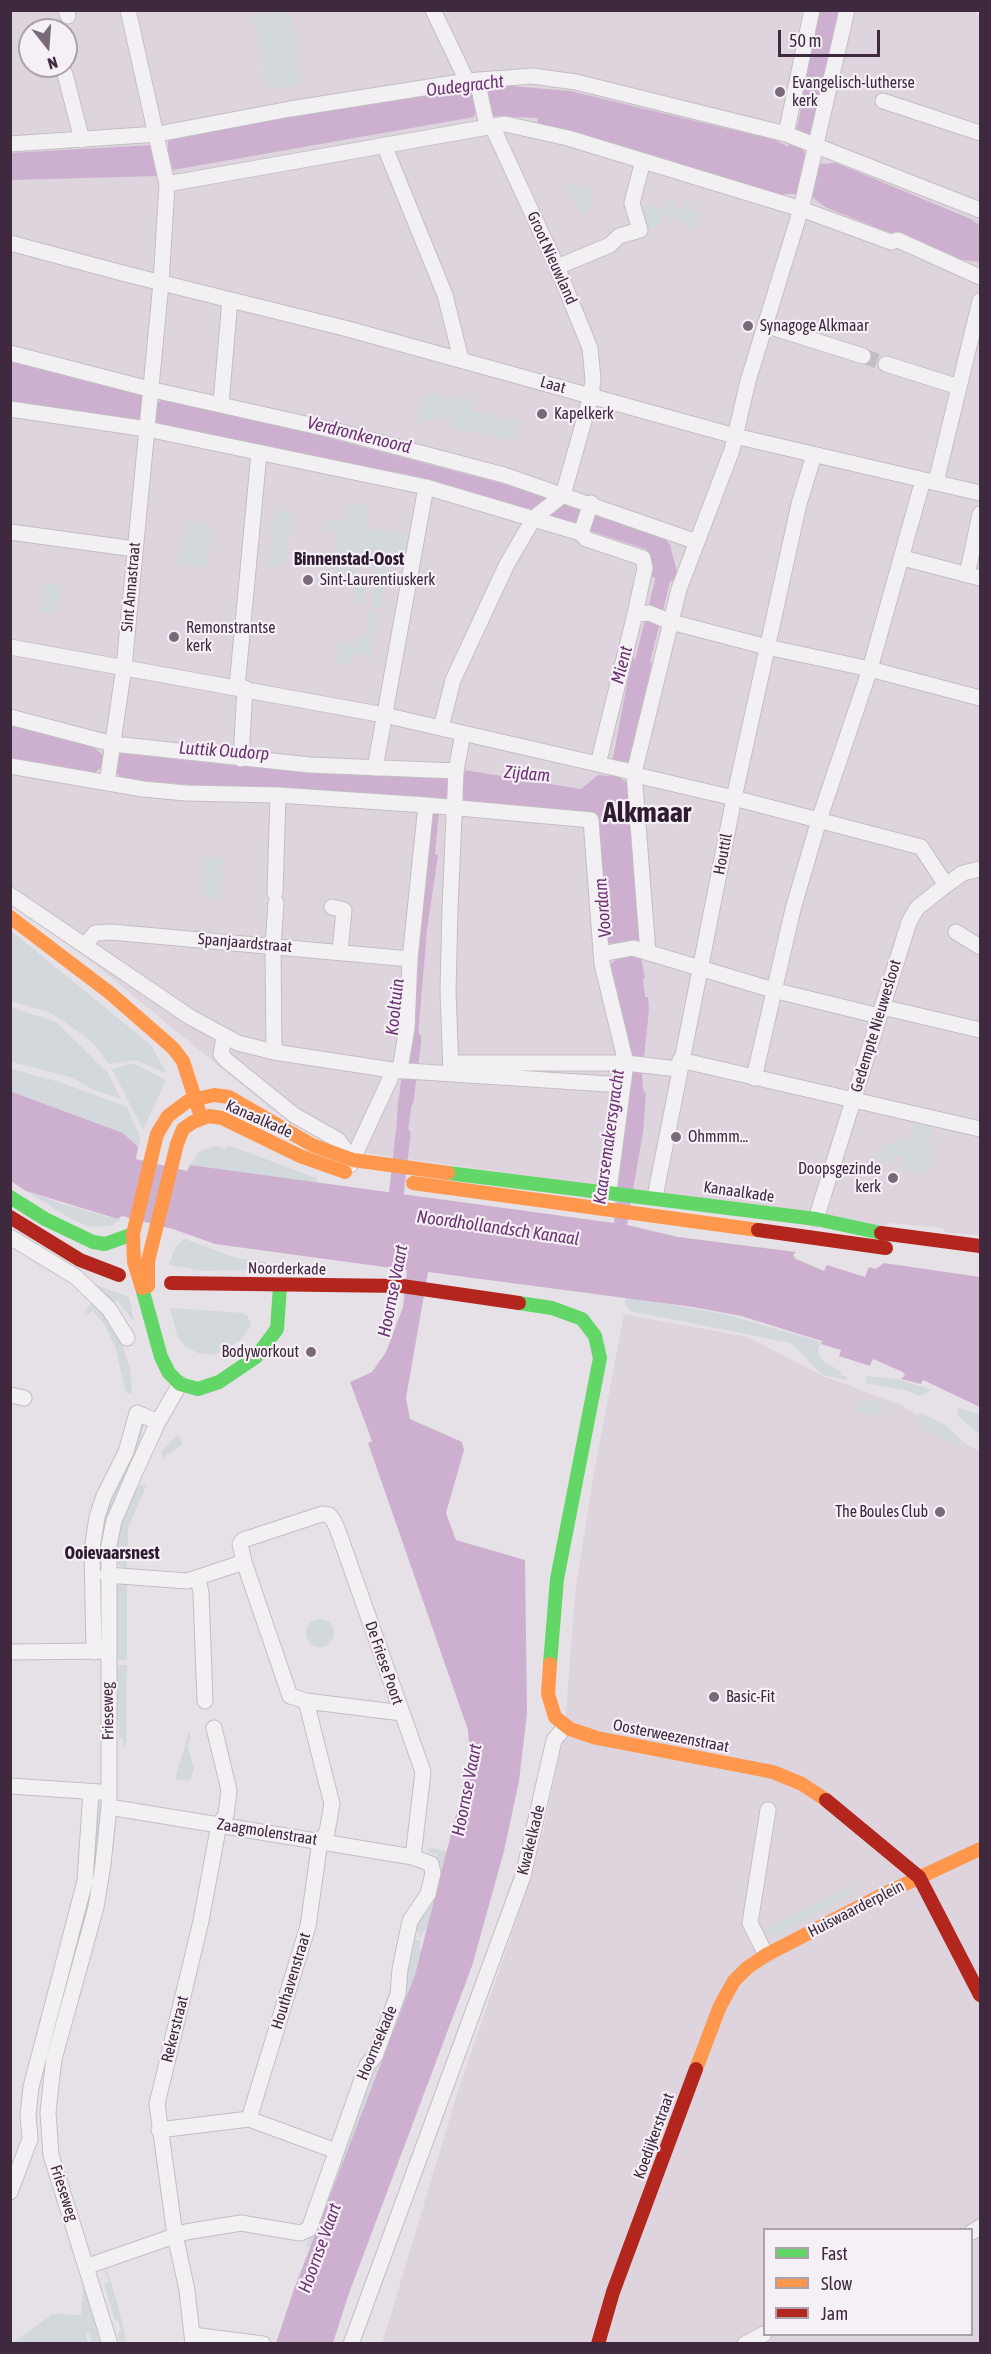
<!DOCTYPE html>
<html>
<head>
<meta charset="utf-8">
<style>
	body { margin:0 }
	#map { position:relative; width:991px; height:2354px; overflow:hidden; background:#e6e1e6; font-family:"Asap Condensed",sans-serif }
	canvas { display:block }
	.frame { position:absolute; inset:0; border:12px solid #3e293e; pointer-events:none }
	.legend { position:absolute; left:763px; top:2228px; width:210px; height:108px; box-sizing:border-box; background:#f5eff6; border:2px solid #aca0ac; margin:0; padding:8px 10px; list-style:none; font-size:18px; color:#3e293e }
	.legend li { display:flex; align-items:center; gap:12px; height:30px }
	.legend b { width:30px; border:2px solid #aca0ac }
	.north { position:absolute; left:18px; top:18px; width:60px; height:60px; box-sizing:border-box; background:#f5eff6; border:2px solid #aca0ac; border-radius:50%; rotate:163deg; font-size:16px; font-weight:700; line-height:24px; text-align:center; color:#3e293e }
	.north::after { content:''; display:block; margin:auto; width:21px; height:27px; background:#796979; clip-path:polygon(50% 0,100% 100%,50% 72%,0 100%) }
	.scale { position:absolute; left:778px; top:30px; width:102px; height:27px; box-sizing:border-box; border:3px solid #3e293e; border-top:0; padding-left:8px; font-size:18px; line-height:21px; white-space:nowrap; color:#3e293e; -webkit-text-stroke:4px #f5eff6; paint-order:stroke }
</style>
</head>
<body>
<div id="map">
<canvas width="991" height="2354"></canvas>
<div class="frame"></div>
<ul class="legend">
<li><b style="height:8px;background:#63d668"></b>Fast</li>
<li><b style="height:8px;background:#ff974d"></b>Slow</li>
<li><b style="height:8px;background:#b3261e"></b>Jam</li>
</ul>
<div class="north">N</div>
<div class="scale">50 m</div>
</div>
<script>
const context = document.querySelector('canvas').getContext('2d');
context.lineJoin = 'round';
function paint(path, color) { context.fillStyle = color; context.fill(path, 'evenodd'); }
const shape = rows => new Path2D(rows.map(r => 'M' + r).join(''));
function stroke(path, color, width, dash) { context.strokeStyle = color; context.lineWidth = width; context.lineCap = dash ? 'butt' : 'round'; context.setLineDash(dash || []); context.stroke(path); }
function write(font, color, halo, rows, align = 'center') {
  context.font = font + ' "Asap Condensed",sans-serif'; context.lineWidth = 4.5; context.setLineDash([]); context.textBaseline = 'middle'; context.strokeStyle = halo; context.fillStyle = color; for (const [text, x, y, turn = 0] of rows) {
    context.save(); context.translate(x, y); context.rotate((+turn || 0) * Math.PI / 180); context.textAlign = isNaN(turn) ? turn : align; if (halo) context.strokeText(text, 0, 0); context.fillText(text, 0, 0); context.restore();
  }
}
paint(shape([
	[972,10,980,16,980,1235,947,1233,942,1228,890,1223,883,1226,344,1150,270,1108,97,966,11,903,11,11],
	[30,30,66,30,66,66,30,66],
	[624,1314,748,1337,823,1376,899,1404,980,1452,980,2343,382,2344,458,2091,528,1886,544,1829,565,1727,575,1594,593,1478],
	[764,2230,972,2230,972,2334,764,2334]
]), '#ded4de');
paint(shape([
	[278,11,291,11,302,85,267,90,253,15],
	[563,183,594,190,589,210,581,214],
	[667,198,676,200,674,207,682,210,685,203,693,206,692,212,701,215,697,228,683,226,684,223,675,219,673,222,668,220,669,216,663,213,660,213,661,225,649,229,641,204,664,209],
	[432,390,436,391,436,394,453,398,475,399,472,410,519,422,514,441,473,430,472,433,455,429,453,421,437,417,435,422,424,420,422,425,417,423,422,397,430,398],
	[344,504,368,505,366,528,413,535,408,563,389,560,380,608,371,606,377,570,367,562,349,580,341,580,343,570,333,570,336,529,321,530,321,527,324,526,322,521,344,521],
	[275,509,292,514,286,565,276,565,275,567,269,567],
	[185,521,212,527,207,568,175,564,183,547],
	[363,576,367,580,362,605,353,603,355,585],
	[44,581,62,585,58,613,39,611],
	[370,611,379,612,370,661,366,661,366,655,352,653,350,664,337,663,339,643,352,645,352,652,356,636,365,637],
	[203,857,223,858,220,898,200,897],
	[10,930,151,1045,166,1073,136,1060,109,1064,93,1043,62,1020,49,1012,11,1001],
	[10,1007,56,1022,108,1073,121,1099,96,1091,70,1077,11,1062],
	[129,1064,137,1065,166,1080,143,1130,112,1069],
	[10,1068,62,1083,127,1107,141,1139,138,1147,123,1133,11,1091],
	[914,1123,933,1127,928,1146,935,1148,927,1176,901,1168,904,1157,896,1155,894,1161,887,1161,886,1164,875,1160,879,1148,884,1149,886,1142,895,1144,897,1138,909,1140],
	[228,1145,316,1178,318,1183,190,1165,199,1151,216,1146,226,1149],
	[26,1191,63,1204,120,1220,110,1226,91,1227,71,1219],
	[185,1239,236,1258,306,1268,306,1272,271,1269,203,1271,169,1265,175,1247],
	[93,1284,129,1297,134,1322,118,1301,112,1304],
	[626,1297,724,1314,821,1342,818,1351,822,1360,841,1372,840,1375,847,1377,847,1380,822,1375,791,1343,630,1311,625,1303],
	[91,1302,96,1303,119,1336,130,1368,132,1393,126,1393,115,1346,104,1324,93,1311,84,1316],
	[170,1308,243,1313,248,1317,251,1325,243,1338,222,1352,210,1355,198,1353,185,1346,178,1338],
	[867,1376,897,1379,932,1390,919,1396,908,1391,865,1383],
	[859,1398,883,1403,881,1416,856,1411],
	[957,1408,980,1414,980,1435,958,1416],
	[921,1413,947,1426,963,1442,958,1444,934,1436,914,1416],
	[140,1422,144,1424,139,1444,103,1544,101,1618,97,1618,96,1571,102,1519],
	[178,1434,183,1444,163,1458,161,1452],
	[141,1484,146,1486,128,1528,127,1568,124,1568,117,1563,114,1555,119,1529,132,1496],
	[127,1581,127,1660,114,1660,115,1586],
	'306 1633a14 14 0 1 1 28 0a14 14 0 1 1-28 0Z',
	[114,1665,127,1665,126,1747,123,1747,123,1739,119,1739,119,1720,115,1720],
	[189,1732,191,1737,187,1745,194,1769,190,1781,175,1779],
	[100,1802,103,1806,91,1900,66,1991,61,1989,97,1803],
	[429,1847,448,1852,428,1931,424,1930,421,1938,413,1936,419,1936,420,1933,415,1933,415,1923,435,1894,441,1866,436,1864,437,1854,428,1853],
	[853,1884,853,1890,847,1898,780,1934,771,1937,762,1931],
	[415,1939,421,1940,419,1948,423,1949,408,1997,311,2247,306,2246,372,2075,369,2073,405,1971,408,1972],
	[107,2270,117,2302,127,2343,120,2343,118,2333,121,2331,118,2319,115,2320,104,2284,109,2282,104,2271],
	[84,2285,100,2343,91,2343,89,2333,85,2333,88,2343,11,2344,53,2314,81,2315]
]), '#d2d8db');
paint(shape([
	[817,11,840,11,815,125,803,149,807,161,799,194,778,194,537,124,538,118,492,116,485,94,487,84,570,91,775,140,788,147,798,124],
	[465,87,475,95,477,107,474,117,173,170,168,152,168,141,183,136],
	[153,145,159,176,11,180,10,153],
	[836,163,971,219,980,226,980,262,955,259,825,207,812,197,812,186,819,164],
	[11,361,141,394,145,403,156,405,162,398,291,428,534,492,529,509,420,477,157,425,155,419,142,417,138,421,11,403],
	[591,506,661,533,670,545,678,576,672,581,652,577,646,549,584,529],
	[632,658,652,663,630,762,624,761,622,766,613,763,613,758],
	[10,725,87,742,104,756,103,766,93,774,11,759],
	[121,753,238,766,447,775,452,794,448,794,439,813,435,854,438,855,427,930,416,1060,409,1059,414,959,432,813,235,789,121,779,114,768,116,758],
	[465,770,581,789,598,775,610,776,611,770,621,772,620,778,628,783,640,939,632,944,633,956,641,958,645,978,643,979,645,997,648,997,649,1010,644,1057,634,1056,628,1048,609,965,619,958,618,944,608,943,606,939,599,821,591,813,464,803,462,781],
	[631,1072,642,1072,643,1090,646,1094,643,1132,627,1225,678,1237,796,1252,793,1255,796,1259,824,1271,827,1265,865,1277,869,1267,876,1269,884,1263,980,1277,980,1407,923,1380,921,1384,901,1379,905,1376,903,1372,873,1359,870,1366,839,1356,841,1350,821,1344,822,1341,741,1316,693,1307,428,1272,406,1398,410,1419,462,1442,464,1450,446,1513,456,1540,525,1560,527,1713,519,1781,504,1851,472,1966,348,2296,333,2343,276,2343,293,2292,415,1975,470,1760,468,1730,368,1443,372,1441,350,1382,372,1372,386,1352,403,1307,407,1270,215,1244,173,1229,122,1216,118,1219,26,1191,11,1181,10,1091,123,1133,138,1147,136,1159,187,1171,190,1165,614,1223],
	[407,1083,414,1084,405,1154,395,1153,398,1101]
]), '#cdb0d0');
stroke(shape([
	[513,495,596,522],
	[638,679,663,579,659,559],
	[406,1101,414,1039],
	[394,1215,403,1134]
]), '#cdb0d0', 15);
stroke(shape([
	[863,356,886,364]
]), '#c4bcc4', 15, [15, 8]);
const street = shape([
	[66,10,68,16],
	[433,10,467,81],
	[65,74,82,140],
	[477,80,487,126],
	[883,101,980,133],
	[492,126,557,267,590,348,593,379,591,396,563,495],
	[786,134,812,10],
	[10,144,158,134,290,109,467,81,532,76,576,82,786,134,980,210],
	[384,145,445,295,461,359],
	[167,184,505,124,568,138,801,209,891,242,898,240,980,277],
	[10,243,126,274,348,329,735,436,980,493],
	[557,267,610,245,619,236,640,230,632,203,643,161],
	[765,325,863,356],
	[10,353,149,389,337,431,504,475,697,542],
	[886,364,959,387],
	[221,403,230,300],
	[10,409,147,429,426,487,581,533,586,539,643,558,645,568,635,614,598,764],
	[936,482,980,301],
	[10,532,135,549],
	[581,533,591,503],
	[903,558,980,578],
	[967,575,980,514],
	[635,614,649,613,671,622,767,647,870,669,980,698],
	[10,647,384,715,628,771,640,776,734,798,921,847,946,885],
	[237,687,259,453],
	[10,717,113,744,310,765,456,771],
	[441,728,453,680,507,564,534,518,563,495],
	[241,759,245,688],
	[10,766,143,789,186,793,278,795,426,805,591,820,602,964,626,1063,608,1198],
	[375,768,426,487],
	[107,783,124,667,161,283,167,184,128,10],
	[275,893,278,795],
	[10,895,190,1017,238,1043,274,1052,392,1070,623,1085],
	[332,907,344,910,340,951],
	[956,932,980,947],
	[85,945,95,933,111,932,410,959],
	[648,953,634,773,679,589,732,450,748,381,801,209,847,10],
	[601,954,633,948,773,990,879,1016],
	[882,1007,980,1030],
	[224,1038,221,1054,226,1060,294,1115,338,1140,353,1160],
	[274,1052,273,946,276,903],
	[680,1060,980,1129],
	[457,1063,626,1063,678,1069],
	[400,1069,407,1028,410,959,426,805],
	[451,1072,448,991,450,908,456,771,463,733],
	[754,1078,793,909,819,820,870,669,923,480],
	[350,1165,390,1079,392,1070],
	[655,1197,734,798,799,504,814,455],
	[816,1219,909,922,917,908,946,885,963,873,980,869],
	[10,1237,76,1277,109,1309,127,1338],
	[10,1395,24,1398],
	[107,1575,187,1581,244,1562],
	[198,1578,201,1593,205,1701],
	[10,1652,103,1651],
	[94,1652,92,1549,97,1517,104,1496,126,1452,137,1413,158,1422],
	[402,1713,306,1701,290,1696,244,1562,240,1544,243,1540,322,1514,329,1515,333,1520,337,1528,423,1772,413,1857],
	[10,1786,100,1792],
	[766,1955,750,1923,768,1810],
	[249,2119,308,1926,320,1841,327,1832,332,1804,306,1701],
	[159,2130,249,2119,336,2151],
	[10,2192,30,2139,28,2115,31,2087,85,1881,91,1792],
	[972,2232,980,2227],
	[88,2266,186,2232,241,2223,300,2233,309,2229,367,2065,375,2056,398,1994,400,1969,410,1921,428,1894,433,1873,431,1864,413,1857,109,1807],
	[192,2335,263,2344],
	[110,2344,51,2155,48,2113,51,2084,54,2059,96,1907,103,1864,109,1807,109,1545,114,1521,135,1472,158,1422,180,1384],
	[193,2344,187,2290,175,2235,157,2104,201,1921,219,1824,226,1815,229,1790,214,1728],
	[351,2344,523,1876,554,1740,565,1727],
	[745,2344,764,2334]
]);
stroke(street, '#c3bec3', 17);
stroke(street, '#f3f0f3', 15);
stroke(shape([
	[448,1173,816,1219,881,1233],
	[10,1197,45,1219,93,1242,105,1244,133,1234],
	[142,1288,161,1357,169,1373,180,1384,198,1389,219,1382,256,1357,277,1329,280,1286],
	[519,1303,552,1308,582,1319,595,1336,600,1358,557,1579,550,1664]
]), '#63d668', 14);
stroke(shape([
	[10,917,110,993,173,1048,183,1061,199,1111],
	[413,1183,758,1230],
	[148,1286,148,1261,177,1144,183,1129,193,1122,209,1116,222,1118,300,1156,345,1172],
	[142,1288,134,1262,133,1234,157,1134,168,1116,188,1101,214,1095,229,1097,312,1145,353,1160,448,1173],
	[550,1664,548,1694,555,1717,570,1729,597,1738,773,1772,802,1784,826,1800],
	[696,2069,720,2006,734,1981,747,1968,766,1955,886,1893,980,1849]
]), '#ff974d', 14);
stroke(shape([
	[10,1217,80,1260,119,1275],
	[758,1230,886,1248],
	[881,1233,980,1246],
	[171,1283,402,1286,519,1303],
	[826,1800,919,1877,980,1995],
	[598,2344,613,2292,696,2069]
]), '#b3261e', 14);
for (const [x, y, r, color] of [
	[780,92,6,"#796979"],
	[748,326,6,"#796979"],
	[542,414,6,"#796979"],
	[308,580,6,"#796979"],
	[174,637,6,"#796979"],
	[676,1137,6,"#796979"],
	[893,1178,6,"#796979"],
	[311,1352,6,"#796979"],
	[940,1512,6,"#796979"],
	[714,1697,6,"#796979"]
]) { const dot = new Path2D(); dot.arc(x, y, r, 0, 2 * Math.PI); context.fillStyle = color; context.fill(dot); stroke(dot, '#f5eff6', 2); }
write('16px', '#3e293e', '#f5eff6', [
	["Evangelisch-lutherse",792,83],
	["kerk",792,101],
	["Synagoge Alkmaar",760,326],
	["Kapelkerk",554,414],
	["Sint-Laurentiuskerk",320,580],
	["Remonstrantse",186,628],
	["kerk",186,646],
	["Ohmmm...",688,1137],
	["Doopsgezinde",881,1169,"right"],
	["kerk",881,1187,"right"],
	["Bodyworkout",299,1352,"right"],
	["The Boules Club",928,1512,"right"],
	["Basic-Fit",726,1697]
], 'left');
write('16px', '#3e293e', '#f5eff6', [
	["Groot Nieuwland",552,258,66],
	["Laat",553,385,16],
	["Sint Annastraat",131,587,-85],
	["Houttil",723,854,-79],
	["Spanjaardstraat",245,943,5],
	["Gedempte Nieuwesloot",876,1026,-73],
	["Kanaalkade",259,1119,24],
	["Kanaalkade",739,1192,8],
	["Noorderkade",287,1269,1],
	["De Friese Poort",384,1663,71],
	["Frieseweg",108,1711,-91],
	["Oosterweezenstraat",671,1736,11],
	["Zaagmolenstraat",267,1832,9],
	["Kwakelkade",531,1840,-76],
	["Huiswaarderplein",856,1909,-27],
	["Houthavenstraat",291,1981,-73],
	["Rekerstraat",175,2029,-76],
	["Hoornsekade",377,2043,-67],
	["Koedijkerstraat",654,2136,-70],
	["Frieseweg",64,2193,72]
]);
write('italic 18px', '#6c3471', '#f5eff6', [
	["Oudegracht",465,86,-7],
	["Verdronkenoord",359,435,14],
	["Mient",622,665,-76],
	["Luttik Oudorp",224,751,4],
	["Zijdam",527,774,5],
	["Voordam",603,908,-95],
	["Kooltuin",395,1007,-84],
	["Kaarsemakersgracht",609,1137,-82],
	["Noordhollandsch Kanaal",498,1228,8],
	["Hoornse Vaart",393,1291,-79],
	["Hoornse Vaart",467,1790,-79],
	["Hoornse Vaart",320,2248,-70]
]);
write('bold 18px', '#2f1b2f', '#f5eff6', [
	["Binnenstad-Oost",349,559],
	["Ooievaarsnest",112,1553]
]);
write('bold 28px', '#2f1b2f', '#f5eff6', [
	["Alkmaar",647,813]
]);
</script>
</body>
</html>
